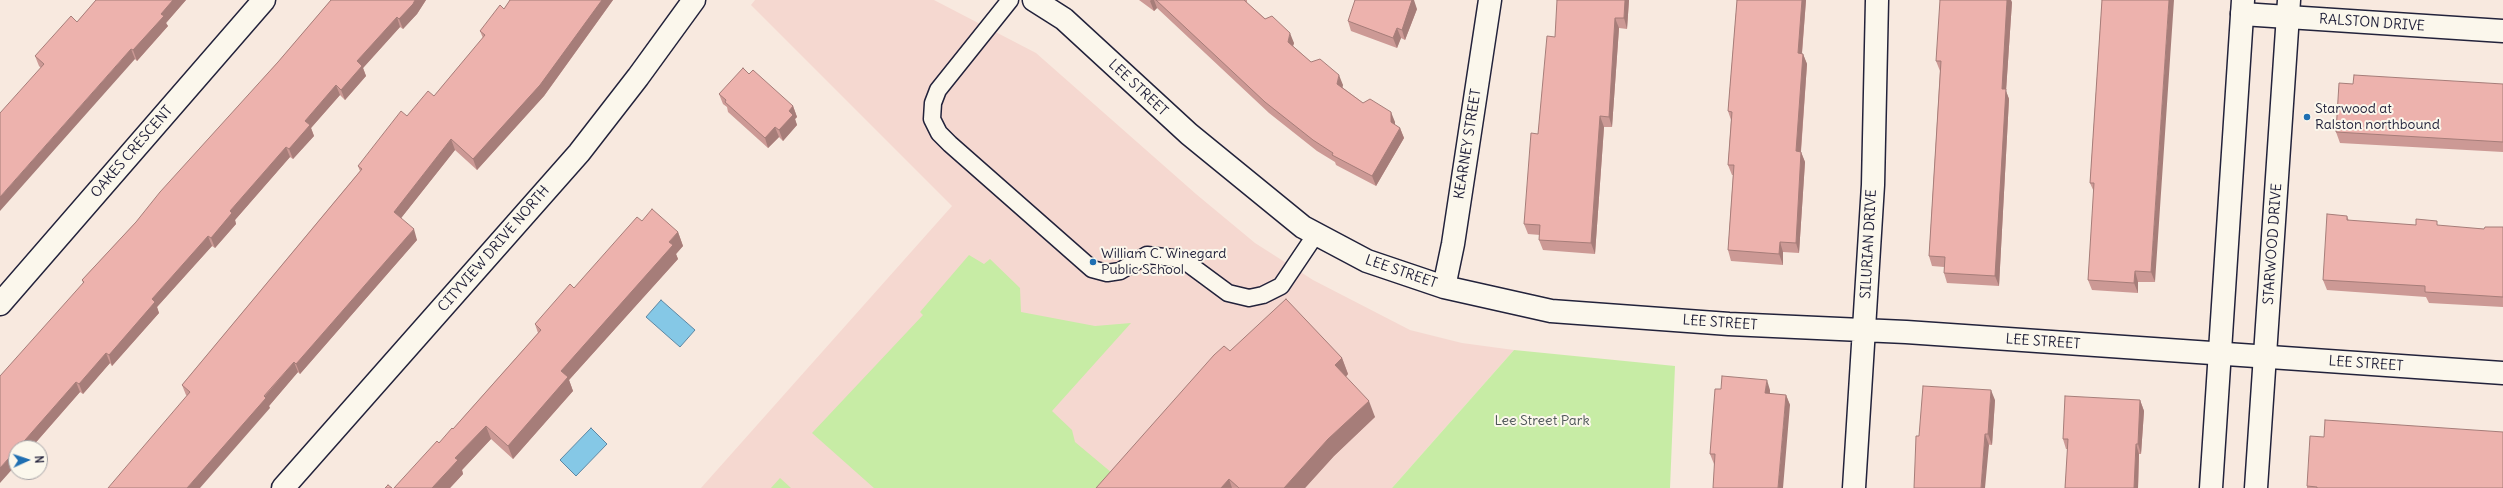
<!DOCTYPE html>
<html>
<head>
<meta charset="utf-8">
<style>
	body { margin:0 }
	#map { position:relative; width:2503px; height:488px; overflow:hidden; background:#f8e9df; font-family:Delius,sans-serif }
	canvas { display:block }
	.north { position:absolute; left:8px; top:440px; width:40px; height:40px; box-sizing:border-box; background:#fbf7ec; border:1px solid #a4a2a5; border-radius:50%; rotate:87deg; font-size:11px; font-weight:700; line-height:16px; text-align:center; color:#22223b }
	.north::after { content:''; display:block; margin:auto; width:14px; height:18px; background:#1f6fb2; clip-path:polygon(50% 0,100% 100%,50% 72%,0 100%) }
</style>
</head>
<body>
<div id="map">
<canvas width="2503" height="488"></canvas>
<div class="north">N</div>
</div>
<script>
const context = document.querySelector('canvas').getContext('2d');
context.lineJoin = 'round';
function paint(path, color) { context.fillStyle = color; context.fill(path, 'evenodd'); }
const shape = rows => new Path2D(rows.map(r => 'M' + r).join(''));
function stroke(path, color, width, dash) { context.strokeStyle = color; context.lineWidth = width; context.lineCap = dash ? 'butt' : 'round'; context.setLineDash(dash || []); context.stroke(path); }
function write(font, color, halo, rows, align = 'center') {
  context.font = font + ' Delius,sans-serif'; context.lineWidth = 4; context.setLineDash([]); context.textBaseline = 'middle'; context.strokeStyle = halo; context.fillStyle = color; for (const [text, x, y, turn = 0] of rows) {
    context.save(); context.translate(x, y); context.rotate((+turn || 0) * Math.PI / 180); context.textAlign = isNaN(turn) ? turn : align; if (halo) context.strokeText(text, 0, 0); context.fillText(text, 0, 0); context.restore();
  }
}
paint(shape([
	[755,0,934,0,1036,53,1196,194,1255,243,1313,280,1410,330,1462,343,1514,350,1392,488,701,488,952,206,751,5]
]), '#f5d8d0');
paint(shape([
	[969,255,984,264,990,259,1020,288,1021,312,1095,326,1131,323,1052,411,1072,430,1075,442,1112,473,1116,488,874,488,812,433,923,315,920,312],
	[1514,350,1675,366,1670,488,1392,488],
	[780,478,791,488,771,488]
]), '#c7eca5');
const water = shape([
	[661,300,695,330,680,347,646,317,661,300],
	[591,428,607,444,576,476,560,460,591,428]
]);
paint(water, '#85c8e6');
stroke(water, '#5d86a2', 1);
const service = shape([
	[1010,0,938,90,933,103,932,119,939,133,950,144,1092,269,1107,273,1120,271,1147,255,1182,259,1228,293,1249,298,1263,295,1281,286,1316,234]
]);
const minor = shape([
	[1034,0,1064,19,1189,134,1303,227,1367,261,1444,287,1551,311,1729,324,1906,332,2503,373],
	[2242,14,2503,31],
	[1444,287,1453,244,1490,0],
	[0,304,264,0],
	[283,488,579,153,638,77,694,0],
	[1854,488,1873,185,1877,0]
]);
const tertiary = shape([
	[2211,488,2243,0],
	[2256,488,2289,0]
]);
stroke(service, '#22223b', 19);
stroke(minor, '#22223b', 25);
stroke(tertiary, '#22223b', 25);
stroke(service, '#fbf7ec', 16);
stroke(minor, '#fbf7ec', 22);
stroke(tertiary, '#fbf7ec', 22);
paint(shape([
	[96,0,186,0,166,23,168,26,137,61,135,59,41,68,39,66,35,56,77,22],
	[331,0,426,0,417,14,403,29,400,27,363,68,366,76,345,100,340,95,311,128,314,136,293,159,290,157,235,220,236,224,215,248,212,246,157,307,159,313,112,366,110,363,83,394,80,392,31,448,16,448,83,283,82,280,136,222,278,62],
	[510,0,613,0,544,96,477,170,455,150,401,218,417,240,300,374,298,372,269,406,270,408,187,396,186,395,182,385,360,171,358,166,407,116,434,96,483,38,480,31,504,9],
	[1139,0,1247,0,1247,3,1294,43,1293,46,1311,62,1343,85,1342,87,1363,103,1395,122,1395,125,1400,128,1404,138,1376,186,1336,165,1335,162,1317,151,1269,113,1157,8,1154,11],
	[1629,0,1627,29,1619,28,1612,127,1604,127,1595,254,1543,250,1539,240,1540,235,1528,234,1524,224,1538,134,1555,37],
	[1737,0,1806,0,1802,54,1803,54,1807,64,1801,152,1805,162,1799,253,1783,252,1783,265,1731,261,1728,250,1733,175,1732,175,1728,165,1731,120,1728,111],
	[2102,0,2155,282,2138,282,2138,293,2092,290,2088,280,2094,192,2090,183],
	[2012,2,2006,91,2009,99,1999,286,1947,283,1944,273,1944,267,1932,266,1929,256,1940,71,1936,61],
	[1417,9,1405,40,1401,38,1397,48,1351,31,1348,21],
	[749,74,793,106,797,117,795,119,797,125,783,141,779,137,768,148,728,112,727,107,723,104,719,94],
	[2353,84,2503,84,2503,152,2340,143,2336,132],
	[2347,216,2349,221,2484,229,2503,227,2503,307,2429,303,2426,297,2327,290,2323,280],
	[642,221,678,232,683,246,676,254,678,259,569,380,573,391,513,459,491,439,462,470,463,474,450,488,394,488,453,429,538,333,535,324,574,288],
	[1230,351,1342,358,1348,374,1346,377,1375,417,1334,456,1305,488,1096,488],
	[1721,389,1770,390,1770,394,1786,395,1790,405,1714,464,1710,454],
	[1995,400,1992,445,1919,436],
	[2140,400,2144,411,2141,454,2139,454,2138,488,2065,488,2068,449,2066,449,2063,439],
	[2307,486,2503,488,2307,488]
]), '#cc9995');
paint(shape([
	[173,0,186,0,166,23,168,26,137,61,133,50,161,14],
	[415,0,426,0,417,14,403,29,399,19],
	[602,0,613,0,544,96,477,170,473,159],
	[1151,0,1154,0,1157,8,1154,11,1150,1],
	[1409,0,1414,0,1417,9,1405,40,1402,30],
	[1625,0,1629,0,1627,29,1624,18],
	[1802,0,1806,0,1801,64,1798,53],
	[2007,0,2011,0,2012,2,2006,91,2009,99,1999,286,1995,276,2002,89],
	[2169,0,2174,0,2155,282,2151,272],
	[397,17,400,27,363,68,366,76,345,100,341,90,357,61],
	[1615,18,1619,28,1612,127,1609,117],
	[1397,28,1401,38,1397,48,1393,38],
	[1290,33,1294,43,1291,52,1288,42],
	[131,49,135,59,0,211,0,197],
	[1803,54,1807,64,1800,162,1796,151],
	[1339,75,1343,85,1341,94,1337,84],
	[336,85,340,95,311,128,314,136,293,159,289,149,305,121],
	[793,106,797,117,795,119,797,125,783,141,779,130,789,111],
	[1391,112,1395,122,1395,133,1391,122],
	[1600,116,1604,127,1595,254,1591,243],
	[775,127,779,137,768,148,765,138],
	[1400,128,1404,138,1376,186,1372,176],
	[451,139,455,150,398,222,394,212],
	[286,147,290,157,235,220,236,224,215,248,211,238,230,211],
	[1801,152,1805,162,1799,253,1796,243],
	[414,229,417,240,300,374,296,364],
	[678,232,683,246,676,254,678,259,569,380,573,391,513,459,508,446,561,371],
	[208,236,212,246,157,307,159,313,112,366,109,355,152,299],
	[1780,242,1783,252,1783,265,1779,254],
	[2135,271,2138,282,2138,293,2134,283],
	[106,353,110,363,83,394,79,384],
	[1342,358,1348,374,1341,382,1335,365],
	[294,362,298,372,269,406,270,408,200,488,187,488],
	[1767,380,1770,390,1769,404,1765,393],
	[76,382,80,392,31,448,18,448],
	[1991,390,1995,400,1992,445,1988,434],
	[1786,395,1790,405,1783,488,1778,488],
	[2140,400,2144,411,2141,454,2138,444],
	[1369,401,1375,417,1334,456,1305,488,1284,488,1328,439],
	[486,426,491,439,462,470,463,474,450,488,432,488,455,458],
	[1985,434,1989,445,1985,488,1981,488],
	[2136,444,2139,454,2138,488,2134,488],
	[16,450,16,465,0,483,0,468],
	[1229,479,1232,488,1221,488]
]), '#a67d79');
const building = shape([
	[96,0,173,0,161,14,164,16,133,50,131,49,0,197,0,113,44,64,35,56,71,16,77,22,96,0],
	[331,0,415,0,413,4,399,19,397,17,357,61,362,66,341,90,336,85,305,121,310,125,289,149,286,147,230,211,232,213,211,238,208,236,152,299,155,302,129,332,109,355,106,353,79,384,76,382,18,448,16,448,16,450,0,468,0,376,84,282,82,280,136,222,160,192,278,62,331,0],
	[510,0,602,0,540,85,473,159,451,139,394,212,414,229,296,364,294,362,264,396,266,398,187,488,108,488,190,392,182,385,362,169,358,166,401,111,407,116,428,91,434,96,485,35,480,31,500,5,504,9,510,0],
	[1156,0,1244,0,1265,19,1272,16,1290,33,1288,42,1311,62,1320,59,1339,75,1337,84,1363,103,1370,99,1391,112,1391,122,1400,128,1372,176,1332,155,1333,153,1313,140,1265,102,1156,0],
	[1355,0,1412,0,1402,30,1397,28,1393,38,1348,21,1355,0],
	[1557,0,1625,0,1624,18,1615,18,1609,117,1600,116,1591,243,1539,240,1540,225,1524,224,1531,133,1538,134,1547,36,1555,37,1557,0],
	[1737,0,1802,0,1798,53,1803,54,1796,151,1801,152,1796,243,1780,242,1779,254,1728,250,1734,165,1728,165,1732,112,1728,111,1737,0],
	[1940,0,2007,0,2002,89,2006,89,1995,276,1944,273,1945,257,1929,256,1941,61,1936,61,1940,0],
	[2102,0,2169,0,2151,272,2135,271,2134,283,2088,280,2094,183,2090,183,2102,0],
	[743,68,749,74,753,70,793,106,789,111,793,115,779,130,775,127,765,138,725,102,726,100,719,94,743,68],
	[2354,75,2503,84,2503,142,2336,132,2339,83,2353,84,2354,75],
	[652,209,678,232,669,242,673,245,561,371,568,377,508,446,486,426,455,458,458,460,432,488,394,488,437,441,439,443,452,428,453,429,541,330,535,324,570,284,574,288,637,217,642,221,652,209],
	[2327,214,2347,216,2347,220,2416,225,2416,219,2437,221,2437,225,2484,229,2485,227,2503,227,2503,297,2425,292,2425,286,2323,280,2327,214],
	[1286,299,1342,358,1335,365,1369,401,1328,439,1284,488,1239,488,1229,479,1221,488,1096,488,1214,355,1224,346,1230,351,1286,299],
	[1722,376,1767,380,1765,393,1786,395,1778,488,1713,488,1715,454,1710,454,1715,389,1721,389,1722,376],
	[1923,386,1991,390,1988,434,1985,434,1981,488,1914,488,1915,463,1916,436,1919,436,1923,386],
	[2065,396,2140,400,2138,444,2136,444,2134,488,2065,488,2068,439,2063,439,2065,396],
	[2325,420,2386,424,2503,432,2503,488,2317,488,2317,487,2307,486,2310,436,2324,437,2325,420],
	[388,485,392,488,385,488,388,485]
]);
paint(building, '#edb2ad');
stroke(building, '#a67d79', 1);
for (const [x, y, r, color] of [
	[2307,117,4,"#1f6fb2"],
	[1093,262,4,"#1f6fb2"]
]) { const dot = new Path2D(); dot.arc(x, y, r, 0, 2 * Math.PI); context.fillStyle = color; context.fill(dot); stroke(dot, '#fbf7ec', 1.5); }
write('14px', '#22223b', '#fbf7ec', [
	["RALSTON DRIVE",2372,23,4],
	["LEE STREET",1138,88,43],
	["KEARNEY STREET",1468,144,-81],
	["OAKES CRESCENT",132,152,-49],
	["SILURIAN DRIVE",1869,244,-87],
	["STARWOOD DRIVE",2273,244,-86],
	["CITYVIEW DRIVE NORTH",494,249,-49],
	["LEE STREET",1401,272,19],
	["LEE STREET",1720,323,4],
	["LEE STREET",2043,342,4],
	["LEE STREET",2366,364,4]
]);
write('14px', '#22223b', '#fbf7ec', [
	["Starwood at",2315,109],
	["Ralston northbound",2315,125],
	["William C. Winegard",1101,254],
	["Public School",1101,270]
], 'left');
write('14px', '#4b5456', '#fbf7ec', [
	["Lee Street Park",1542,421]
]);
</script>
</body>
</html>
